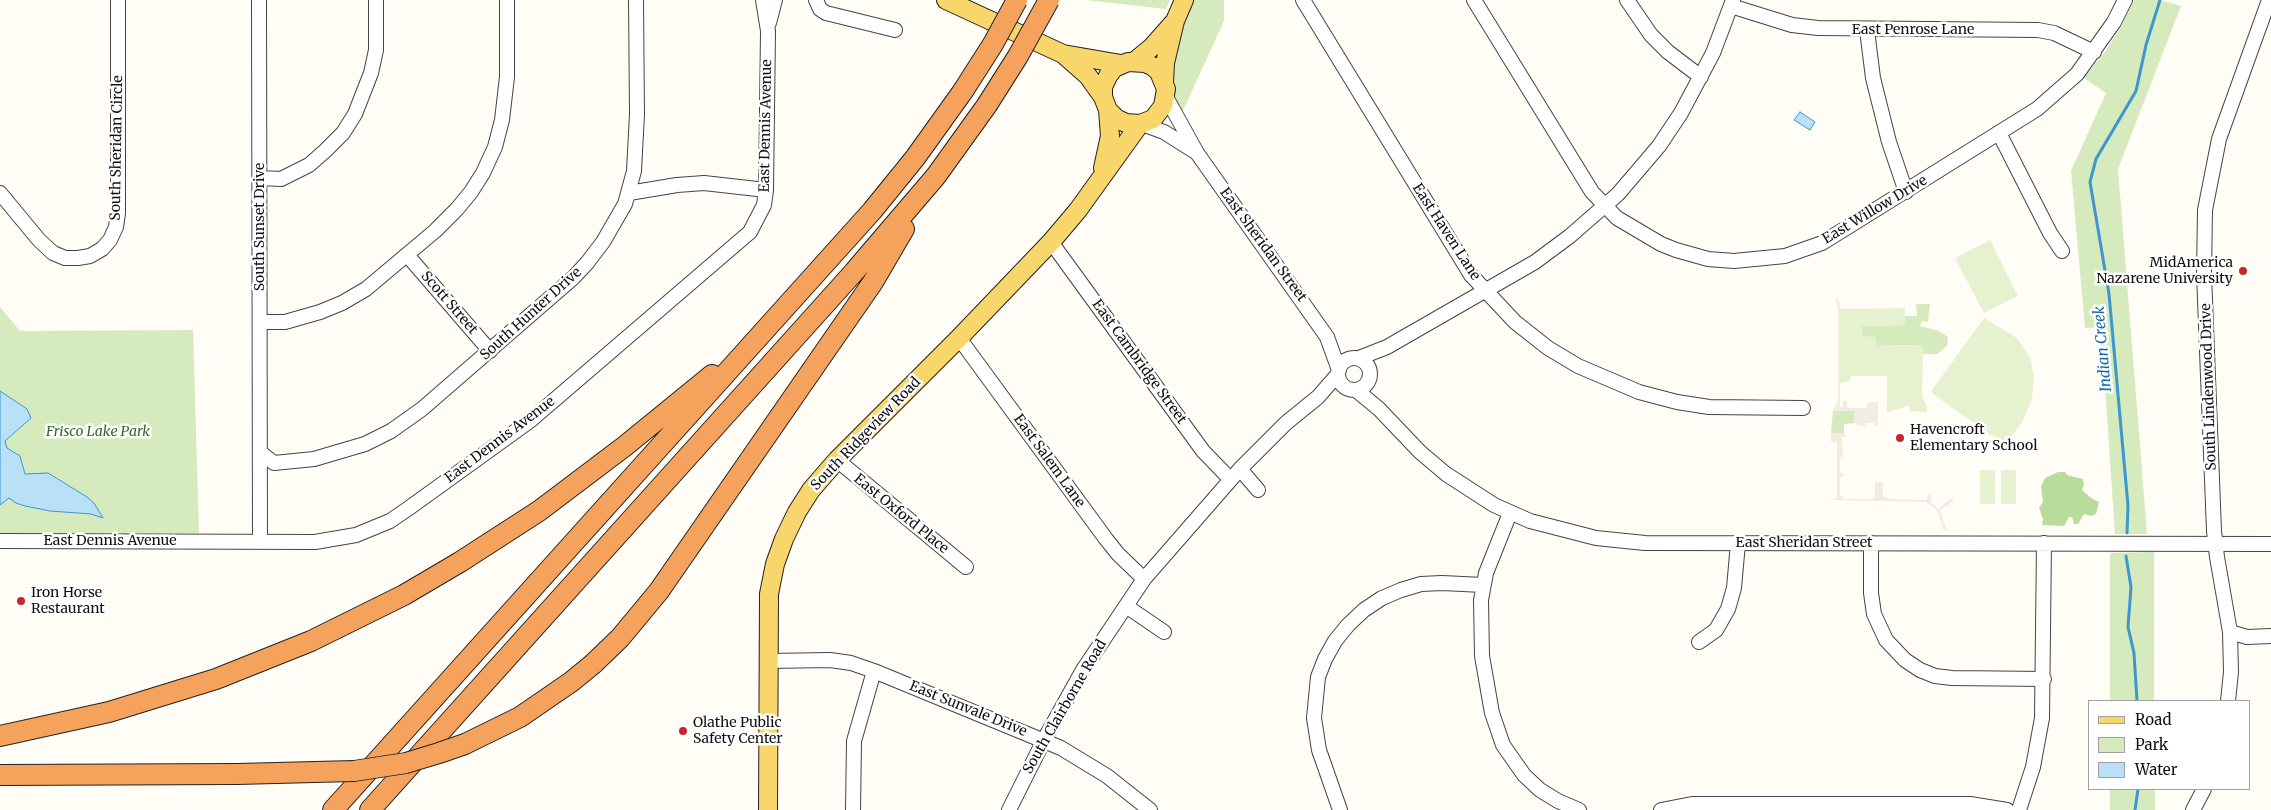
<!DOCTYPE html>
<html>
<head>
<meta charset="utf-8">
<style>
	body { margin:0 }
	#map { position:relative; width:2271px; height:810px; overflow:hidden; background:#fffdf5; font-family:Merriweather,serif }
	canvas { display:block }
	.legend { position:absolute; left:2088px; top:700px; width:162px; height:90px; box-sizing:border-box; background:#fff; border:1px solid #a0a0a0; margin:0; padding:6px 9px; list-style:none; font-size:15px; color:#111 }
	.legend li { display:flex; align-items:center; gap:10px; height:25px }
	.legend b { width:25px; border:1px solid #a0a0a0 }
</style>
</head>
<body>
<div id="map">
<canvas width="2271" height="810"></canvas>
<ul class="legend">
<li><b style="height:6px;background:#f9d66b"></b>Road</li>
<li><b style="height:14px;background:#d5ebbd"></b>Park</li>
<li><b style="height:14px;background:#b9e0f7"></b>Water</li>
</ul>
</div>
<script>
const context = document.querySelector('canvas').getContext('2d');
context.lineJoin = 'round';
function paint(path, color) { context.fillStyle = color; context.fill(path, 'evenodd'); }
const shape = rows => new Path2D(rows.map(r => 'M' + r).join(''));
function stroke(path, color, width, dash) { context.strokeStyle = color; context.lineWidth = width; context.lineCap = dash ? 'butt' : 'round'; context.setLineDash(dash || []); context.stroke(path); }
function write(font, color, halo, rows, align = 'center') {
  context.font = font + ' Merriweather,serif'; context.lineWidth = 5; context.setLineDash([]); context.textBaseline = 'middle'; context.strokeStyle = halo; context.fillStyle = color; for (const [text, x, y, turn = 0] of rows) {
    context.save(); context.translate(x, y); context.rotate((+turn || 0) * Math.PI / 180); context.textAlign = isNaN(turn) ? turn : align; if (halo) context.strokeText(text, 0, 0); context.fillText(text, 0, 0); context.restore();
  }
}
paint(shape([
	[1086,0,1170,0,1166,9],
	[1192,0,1224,0,1224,21,1181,115,1170,83,1181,31],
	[2134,0,2160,0,2181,6,2118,169,2147,534,2115,534,2101,327,2085,328,2071,171,2106,93,2084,78,2104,53,2120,29],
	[1916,304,1930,304,1928,322,1922,321,1920,326,1939,331,1948,337,1947,346,1937,354,1923,354,1923,345,1876,346,1876,337,1862,337,1862,326,1904,325,1905,316,1917,316],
	[0,307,20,331,193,330,199,533,0,533],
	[1833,411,1854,411,1854,423,1844,424,1844,433,1831,433],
	[2154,552,2154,701,2110,701,2110,553],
	[2110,789,2155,789,2155,810,2110,810]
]), '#d5ebbd');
paint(shape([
	[2058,472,2065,472,2067,475,2083,479,2084,484,2082,490,2091,498,2099,502,2096,514,2091,516,2084,514,2078,524,2074,524,2072,517,2069,517,2064,526,2042,525,2043,519,2039,508,2043,502,2041,487,2045,478]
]), '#b9dc9c');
paint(shape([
	[1990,240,2018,296,1984,313,1955,258],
	[1905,308,1904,325,1862,326,1862,336,1876,337,1876,346,1923,345,1922,397,1927,406,1927,412,1910,411,1909,406,1887,412,1887,376,1851,376,1850,381,1840,383,1840,309],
	[1984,318,2017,338,2030,357,2034,377,2032,400,2022,422,2005,445,1933,394,1932,390],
	[1980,470,1995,470,1995,504,1980,504],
	[2001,470,2016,470,2016,504,2001,504]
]), '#e6f2cf');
paint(shape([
	[1838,298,1840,305,1840,406,1843,408,1843,401,1847,401,1847,408,1866,408,1868,402,1878,402,1878,425,1876,426,1874,423,1866,423,1866,426,1857,426,1857,423,1854,423,1854,411,1833,411,1838,401,1838,310,1836,300],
	[1831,433,1844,433,1846,437,1842,437,1843,456,1840,458,1840,471,1845,476,1840,477,1840,496,1843,496,1843,499,1872,499,1875,496,1875,482,1883,482,1883,496,1892,499,1927,500,1927,495,1931,495,1931,502,1939,509,1949,499,1953,499,1953,501,1940,511,1947,531,1943,529,1937,510,1926,502,1831,500,1830,499,1835,499,1837,496,1837,442,1831,442]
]), '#f1ede2');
const water = shape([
	[1800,112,1815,122,1810,130,1794,120,1800,112],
	[0,391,27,409,31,418,5,441,7,448,20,456,25,474,48,473,87,497,94,503,103,518,91,514,50,511,25,506,16,503,9,498,0,505,0,391]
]);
paint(water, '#b9e0f7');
stroke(water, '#3f96cf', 1);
stroke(shape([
	[2127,533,2128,506,2109,294,2090,182,2096,159,2136,91,2146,45,2160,0],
	[2126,556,2131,587,2128,627,2134,653,2137,701],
	[2135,810,2138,789]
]), '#3f96cf', 3);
const minor = shape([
	[259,0,260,542],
	[816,0,820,9,826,13,895,30],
	[1303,0,1471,275,1515,322,1548,348,1578,366,1639,392,1677,402,1709,407,1803,408],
	[1474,0,1592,192,1617,218,1661,244,1676,250,1708,259,1734,261,1785,256,1822,243,2037,109,2077,74,2114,22,2125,0],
	[1627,0,1651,35,1668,52,1701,77],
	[1731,6,1792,25,1818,28,2038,30,2054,33,2094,52],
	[769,23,775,0],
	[1867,30,1873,78,1889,142,1906,192],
	[1166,97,1197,153,1327,337,1339,370],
	[1142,124,1164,132,1194,151],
	[1999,133,2050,233,2062,251],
	[260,178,281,179,309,165,325,151,343,133,355,114,371,73,376,50,376,0],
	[0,193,39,240,53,253,65,258,78,258,90,256,102,249,110,240,116,227,118,213,118,0],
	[629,193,677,185,704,183,766,190],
	[1051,242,1203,451,1230,479],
	[408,256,490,351],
	[261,322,285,322,320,312,342,303,366,289,435,231,457,209,471,192,483,173,495,147,502,120,507,77,507,0],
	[959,338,1106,539,1118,554,1144,579],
	'1338 374a16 16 0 1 1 32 0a16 16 0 1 1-32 0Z',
	[1359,358,1387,347,1535,262,1570,236,1618,194,1659,146,1681,113,1713,53,1733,0],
	[1356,390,1379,409,1420,452,1446,474,1494,505,1530,521,1596,538,1645,543,2271,544],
	[261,453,274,463,314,459,365,444,391,431,422,409,573,278,587,263,603,242,625,204,634,171,637,114,636,0],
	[837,460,966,567],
	[1240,469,1258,490],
	[1510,513,1486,573,1481,600,1482,656,1492,713,1503,745,1524,775,1540,790,1558,801,1579,810],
	[0,541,315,542,356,535,390,521,409,508,531,420,750,232,764,205,766,190,768,31,763,0],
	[1871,543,1871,593,1874,614,1886,640,1905,660,1920,670,1935,676,1952,678,2044,679],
	[1126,606,1164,632],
	[2230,632,2247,637,2271,636],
	[1699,642,1716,630,1728,609,1734,588,1738,543],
	[768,661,830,660,851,663,874,671,1061,748,1107,776,1150,810],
	[2228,701,2231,672,2230,632,2217,557,2214,531,2204,274,2205,210,2219,139,2269,0],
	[853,810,854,741,874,671],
	[1009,810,1044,740,1083,670,1144,579,1240,469,1286,423,1318,397,1338,374],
	[1340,810,1319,750,1314,718,1318,677,1325,659,1335,641,1348,625,1364,610,1382,598,1401,590,1421,584,1442,583,1483,585],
	[1661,810,1692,804,1970,804,2007,810],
	[2019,810,2033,767,2042,718,2044,543],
	[2193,810,2204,789]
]);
const major = shape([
	[946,0,1063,54,1121,64],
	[1063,54,1088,76,1103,97,1108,110,1117,119,1126,123,1140,124,1153,119,1163,106,1166,89,1159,72,1152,66,1145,63,1128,62,1114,68,1108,76,1103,87,1103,97],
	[1135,61,1152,47,1175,21],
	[1164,82,1165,63,1175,21,1184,0],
	[1103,168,1110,136,1108,110],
	[768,810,769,594,775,564,784,539,797,512,811,490,837,460,959,338,1051,242,1078,210,1140,124]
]);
const highway = shape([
	[593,664,620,638,659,591,873,282,904,229],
	[0,736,109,712,216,679,311,641,404,595,460,562,539,511,625,446,712,375],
	[0,775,237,774],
	[333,810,872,211,915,158,963,91],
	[370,810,854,272,936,176,987,105]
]);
stroke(minor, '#444', 16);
stroke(major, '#222', 20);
stroke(highway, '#222', 22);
stroke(minor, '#fff', 14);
stroke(major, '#f9d66b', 18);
stroke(highway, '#f5a25d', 20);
const highwayBridge = shape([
	[963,91,993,44,1017,0],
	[987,105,1018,56,1049,0],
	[237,774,354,771,406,763,439,753,465,744,520,717,571,682,593,664]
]);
stroke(highwayBridge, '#222', 22, []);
stroke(highwayBridge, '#f5a25d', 20);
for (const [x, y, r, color] of [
	[2243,271,5,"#c4262e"],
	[1900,438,5,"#c4262e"],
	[21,601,5,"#c4262e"],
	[683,731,5,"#c4262e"]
]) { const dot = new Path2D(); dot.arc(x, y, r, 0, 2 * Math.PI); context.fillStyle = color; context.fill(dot); stroke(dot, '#fff', 2); }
write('14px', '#111', '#fff', [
	["East Penrose Lane",1913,30],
	["East Dennis Avenue",766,126,-89],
	["South Sheridan Circle",117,148,-89],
	["East Willow Drive",1875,210,-31],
	["South Sunset Drive",260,227,-90],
	["East Haven Lane",1446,232,57],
	["East Sheridan Street",1263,245,54],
	["Scott Street",449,303,49],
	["South Hunter Drive",531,314,-42],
	["East Cambridge Street",1139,362,54],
	["South Lindenwood Drive",2209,387,-92],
	["South Ridgeview Road",866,434,-46],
	["East Dennis Avenue",500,440,-37],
	["East Salem Lane",1049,461,54],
	["East Oxford Place",901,514,39],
	["East Dennis Avenue",110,541],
	["East Sheridan Street",1804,543],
	["South Clairborne Road",1065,707,-60],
	["East Sunvale Drive",968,709,22]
]);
write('14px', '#111', '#fff', [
	["MidAmerica",2233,263,"right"],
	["Nazarene University",2233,279,"right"],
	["Havencroft",1910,430],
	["Elementary School",1910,446],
	["Iron Horse",31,593],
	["Restaurant",31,609],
	["Olathe Public",693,723],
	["Safety Center",693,739]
], 'left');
write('italic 14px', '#2f6b1f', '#fff', [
	["Frisco Lake Park",98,432]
]);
write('italic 15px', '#1768a6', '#fff', [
	["Indian Creek",2103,349,-95]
]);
</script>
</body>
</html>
